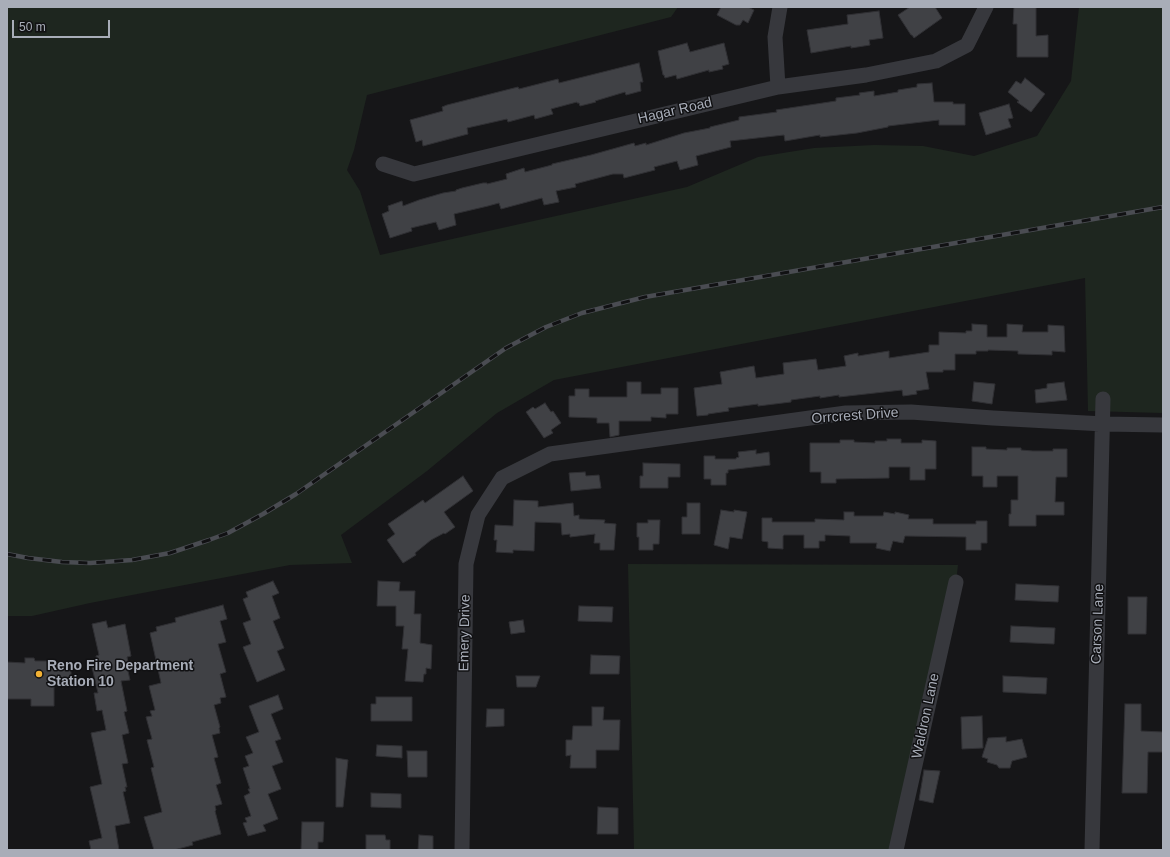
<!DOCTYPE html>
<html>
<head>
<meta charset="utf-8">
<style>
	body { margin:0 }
	#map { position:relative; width:1170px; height:857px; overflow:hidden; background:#161618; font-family:Helvetica,sans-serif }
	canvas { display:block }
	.frame { position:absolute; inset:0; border:8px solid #a8adb8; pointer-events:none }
	.scale { position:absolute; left:12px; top:20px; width:98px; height:18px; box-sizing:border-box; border:2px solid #a8adb8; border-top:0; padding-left:5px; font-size:12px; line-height:14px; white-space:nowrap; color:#a8adb8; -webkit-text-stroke:3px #111113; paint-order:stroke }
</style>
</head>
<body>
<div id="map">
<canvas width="1170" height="857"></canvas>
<div class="frame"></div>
<div class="scale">50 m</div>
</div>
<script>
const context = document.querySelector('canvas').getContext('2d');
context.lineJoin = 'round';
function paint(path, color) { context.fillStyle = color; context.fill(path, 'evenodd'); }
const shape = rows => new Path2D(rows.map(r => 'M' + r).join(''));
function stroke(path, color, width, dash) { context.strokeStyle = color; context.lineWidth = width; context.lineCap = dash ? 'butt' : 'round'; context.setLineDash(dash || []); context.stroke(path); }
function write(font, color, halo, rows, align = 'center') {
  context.font = font + ' Helvetica,sans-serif'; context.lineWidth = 3; context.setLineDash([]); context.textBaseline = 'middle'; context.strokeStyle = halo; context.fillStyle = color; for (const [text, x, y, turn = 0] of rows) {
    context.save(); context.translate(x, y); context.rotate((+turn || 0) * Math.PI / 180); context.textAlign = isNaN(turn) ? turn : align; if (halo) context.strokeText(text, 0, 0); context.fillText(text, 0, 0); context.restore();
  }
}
paint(shape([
	[7,7,678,7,671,17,367,95,354,150,347,170,360,191,380,255,687,187,758,157,814,148,874,145,923,146,974,156,1037,136,1071,81,1079,7,1163,7,1163,413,1088,411,1085,278,554,380,497,413,427,471,341,535,352,563,290,565,90,603,32,616,7,616],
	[628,564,958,565,956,582,896,850,634,850]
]), '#1e261f');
const building = shape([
	[721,7,748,7,754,10,748,23,743,20,740,25,736,25,717,15,721,7],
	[910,7,935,7,942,18,914,38,912,35,911,35,898,15,910,7],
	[1014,7,1036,7,1036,36,1048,35,1048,57,1017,57,1017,24,1013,24,1014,7],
	[879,11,883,38,869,40,870,45,864,46,851,48,851,46,811,53,807,30,848,24,847,15,879,11],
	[687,43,690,52,724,43,729,64,722,66,723,69,709,72,709,70,677,79,676,75,665,78,664,75,663,75,658,51,687,43],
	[639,63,643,82,640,82,641,91,626,95,625,92,595,101,596,102,580,106,579,103,577,103,577,102,551,109,553,114,535,119,534,115,508,122,507,119,467,128,468,134,423,146,422,140,416,142,410,120,443,111,442,107,447,105,518,87,519,89,558,79,559,83,639,63],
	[1025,78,1045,94,1031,112,1017,102,1019,101,1008,92,1016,81,1021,84,1025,78],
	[932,83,934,102,953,102,953,104,965,104,965,125,939,125,939,120,888,126,888,127,857,133,820,137,820,135,785,141,784,135,730,141,731,147,696,156,698,165,680,170,677,161,654,167,655,170,624,178,623,174,613,174,575,184,576,187,556,191,559,202,544,205,542,198,501,209,499,203,488,206,454,214,456,225,439,230,436,222,411,228,412,231,390,238,382,214,389,211,388,206,402,201,403,206,419,200,443,193,456,191,456,190,462,188,483,183,487,183,487,184,507,179,506,174,524,168,525,172,552,165,552,164,591,155,634,143,635,146,646,143,646,145,684,133,710,128,710,127,739,120,739,117,777,112,776,110,836,101,836,98,860,95,859,93,874,91,874,96,898,92,898,90,917,87,917,84,932,83],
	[1009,104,1013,118,1008,119,1011,127,986,135,979,113,1009,104],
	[972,324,987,325,987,337,1007,337,1007,324,1023,325,1022,332,1048,332,1048,325,1064,326,1065,352,1052,351,1052,355,1018,354,1018,351,988,350,988,351,976,351,976,354,955,354,955,370,943,370,943,372,926,372,929,389,916,391,917,394,903,396,902,390,839,397,839,395,820,398,820,396,791,400,791,402,758,406,758,404,728,408,729,411,708,414,708,415,697,416,694,388,722,384,720,372,754,366,756,378,784,374,783,363,816,359,818,370,846,366,844,356,858,353,858,356,889,351,889,358,929,352,929,345,939,345,939,332,966,333,966,331,972,331,972,324],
	[627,382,641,382,641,394,661,394,661,388,678,388,678,414,666,414,666,418,651,417,651,421,619,421,619,435,610,437,609,423,597,423,597,418,569,417,569,396,575,396,575,389,589,389,589,397,627,397,627,382],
	[974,382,995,384,992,404,972,401,974,382],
	[1064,382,1067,400,1036,403,1035,390,1047,388,1047,384,1064,382],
	[545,403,551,412,553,411,561,423,551,430,553,433,544,438,526,412,533,407,535,409,545,403],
	[887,439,901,439,901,443,922,443,922,440,936,441,936,469,925,469,925,480,910,480,910,467,889,467,889,478,836,479,836,483,821,483,821,472,810,472,810,443,840,443,840,440,854,440,854,442,875,443,875,441,887,441,887,439],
	[972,447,986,447,986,449,1007,450,1007,448,1021,448,1021,450,1033,451,1053,451,1053,449,1067,449,1067,477,1056,477,1055,502,1064,502,1064,515,1036,515,1036,526,1009,526,1009,514,1011,514,1011,500,1018,500,1018,476,997,476,997,487,983,487,983,476,972,476,972,447],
	[756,450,756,454,769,452,770,465,728,470,728,473,726,473,726,485,711,485,711,479,704,479,704,456,715,456,715,459,736,459,736,458,739,457,738,452,756,450],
	[643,463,680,464,680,477,668,477,668,488,640,488,640,476,643,476,643,463],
	[585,472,586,476,599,475,601,488,571,491,569,473,585,472],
	[463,476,473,491,444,512,455,527,445,534,444,533,431,540,415,553,416,555,403,563,387,540,395,534,388,524,423,500,425,503,463,476],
	[514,500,538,501,538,507,573,503,574,516,579,515,579,519,605,520,604,523,616,524,614,550,600,550,600,543,594,543,595,534,570,537,570,534,562,535,561,523,535,522,534,551,513,550,513,553,496,552,497,540,494,540,495,525,513,526,514,500],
	[687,503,700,503,700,534,682,534,682,517,687,517,687,503],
	[721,510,734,512,734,510,747,512,742,539,730,537,728,549,714,545,721,510],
	[844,512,854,512,854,516,883,516,884,512,895,514,895,512,909,515,908,519,933,519,933,524,976,524,976,521,987,521,987,543,981,543,981,550,966,550,966,537,905,536,903,543,893,541,890,551,876,548,877,543,850,543,850,536,825,535,825,541,819,541,819,548,804,548,804,535,784,535,783,536,783,549,768,548,768,542,762,541,762,518,772,518,772,522,815,522,815,519,844,520,844,512],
	[648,520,660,520,659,544,653,544,653,550,639,550,639,537,637,537,637,523,648,523,648,520],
	[273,581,279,593,272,596,280,618,273,621,284,648,277,651,285,670,257,682,243,647,251,644,243,623,251,620,243,599,248,597,246,592,273,581],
	[378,581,400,582,399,591,415,591,414,614,421,614,420,643,432,645,431,669,426,668,426,674,424,674,423,682,405,681,408,649,402,649,404,626,396,626,396,606,377,606,378,581],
	[1016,584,1059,586,1058,602,1015,600,1016,584],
	[1128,597,1147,597,1146,634,1128,634,1128,597],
	[223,605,227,619,220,621,226,642,218,644,226,672,220,674,226,697,220,698,221,703,214,705,220,727,219,728,220,733,212,735,218,757,214,758,221,783,216,785,222,804,215,806,216,810,215,811,221,834,192,842,193,845,174,850,154,850,144,817,162,812,151,768,154,767,147,740,152,739,146,717,152,716,150,711,155,710,149,686,161,683,150,633,157,631,156,627,176,622,175,618,223,605],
	[579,606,613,607,612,622,578,621,579,606],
	[523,620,525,632,511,634,509,622,523,620],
	[106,621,108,628,125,624,131,656,127,657,128,662,126,662,130,680,121,681,127,711,124,712,129,733,122,735,128,763,122,764,127,787,125,787,126,791,123,792,130,823,115,826,119,850,91,850,89,841,102,838,90,787,102,784,91,733,106,730,102,710,97,711,94,693,98,693,91,663,97,662,96,656,99,655,92,624,106,621],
	[1011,626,1055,628,1054,644,1010,642,1011,626],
	[591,655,620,656,619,674,590,674,591,655],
	[25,658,34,658,35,661,55,661,55,664,71,664,71,684,54,684,54,706,31,706,31,699,7,699,7,662,25,663,25,658],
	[516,676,540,676,536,687,517,687,516,676],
	[1003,676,1047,678,1046,694,1003,692,1003,676],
	[278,695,283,709,271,714,281,739,275,741,283,762,272,766,281,789,268,794,278,819,263,825,266,831,248,836,243,823,247,822,245,818,251,816,244,796,250,793,248,789,250,789,243,768,249,766,245,756,253,753,246,737,259,732,249,706,278,695],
	[376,697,412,697,412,721,371,721,371,704,376,704,376,697],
	[1125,704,1141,704,1141,731,1163,732,1163,752,1148,752,1147,793,1122,793,1125,704],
	[592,707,604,707,603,720,620,720,619,750,596,750,596,768,570,768,571,755,566,756,566,740,572,740,573,726,592,726,592,707],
	[487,709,504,709,504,726,486,727,487,709],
	[982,716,983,748,962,749,961,717,982,716],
	[1006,737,1006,742,1022,739,1027,757,1012,761,1010,768,999,768,997,765,987,762,988,759,982,757,988,738,1006,737],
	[377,745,402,746,402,758,376,756,377,745],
	[407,751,427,751,427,777,408,777,407,751],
	[336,758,348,760,343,807,336,807,336,758],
	[924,770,940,771,933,803,919,800,924,770],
	[371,793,401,794,401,808,371,807,371,793],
	[598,807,618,808,618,834,597,834,598,807],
	[302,822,324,822,323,842,318,842,318,850,301,850,302,822],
	[366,835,385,835,386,840,390,840,390,850,366,850,366,835],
	[419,835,433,836,433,850,418,850,419,835]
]);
paint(building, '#404145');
stroke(building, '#303034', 1);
stroke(shape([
	[778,87,775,37,780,7],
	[383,164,414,174,778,87,866,75,936,61,967,45,986,7],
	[462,850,466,564,478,515,502,478,550,454,846,413,911,412,993,418,1104,424,1163,425],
	[896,850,956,582],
	[1092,850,1103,399]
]), '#37383d', 15);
const rail = shape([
	[7,554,28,558,62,562,90,563,132,560,170,553,209,540,228,533,263,514,296,494,506,348,546,327,582,313,645,297,1163,207]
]);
stroke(rail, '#4a4c52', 4.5);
stroke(rail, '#111113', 3, [9]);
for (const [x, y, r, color] of [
	[39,674,4,"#f2b134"]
]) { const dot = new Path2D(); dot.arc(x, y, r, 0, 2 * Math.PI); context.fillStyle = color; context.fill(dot); stroke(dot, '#111113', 1.5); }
write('14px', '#a8adb8', '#111113', [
	["Hagar Road",675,111,-13],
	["Orrcrest Drive",855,416,-4],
	["Carson Lane",1098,624,-88],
	["Emery Drive",465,633,-89],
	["Waldron Lane",926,716,-78]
]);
write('bold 14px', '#a8adb8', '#111113', [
	["Reno Fire Department",47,666],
	["Station 10",47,682]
], 'left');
</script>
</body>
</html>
